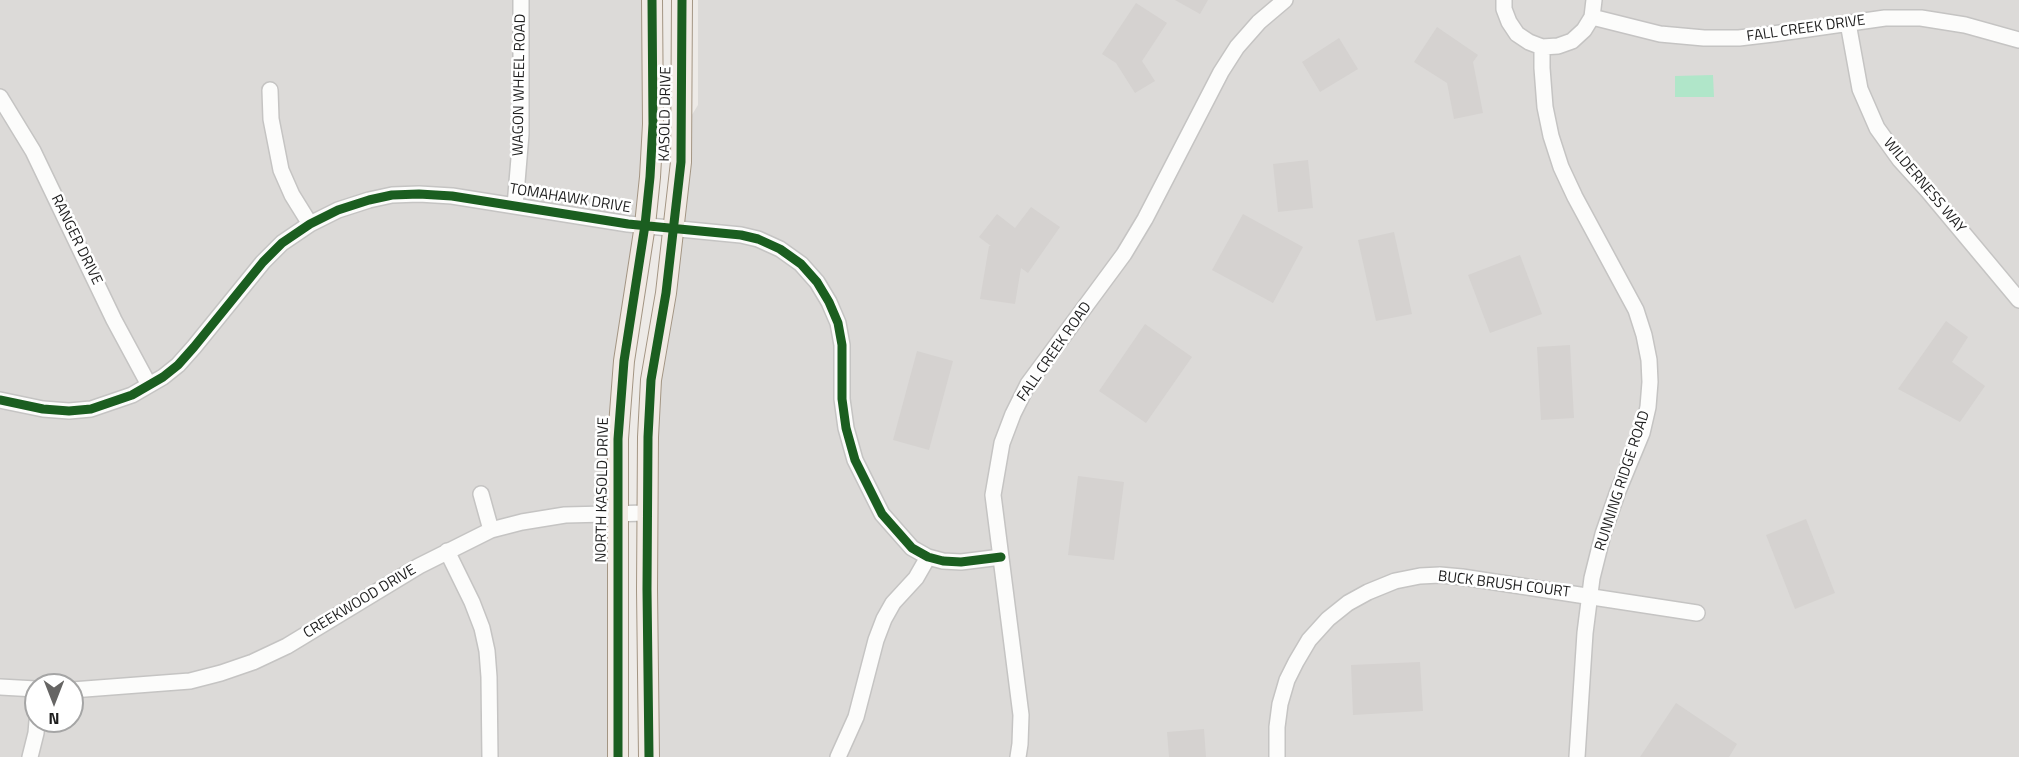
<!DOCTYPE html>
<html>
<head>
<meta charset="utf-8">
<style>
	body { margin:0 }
	#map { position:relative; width:2019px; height:757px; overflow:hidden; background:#edeae7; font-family:"Titillium Web",sans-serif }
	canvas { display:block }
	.north { position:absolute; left:24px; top:673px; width:60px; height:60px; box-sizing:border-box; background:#fff; border:2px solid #a5a5a5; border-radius:50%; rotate:180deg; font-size:16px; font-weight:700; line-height:24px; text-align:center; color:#1e1e1e }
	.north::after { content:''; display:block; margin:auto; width:21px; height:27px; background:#666564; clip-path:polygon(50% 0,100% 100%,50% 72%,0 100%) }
</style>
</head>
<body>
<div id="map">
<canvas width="2019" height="757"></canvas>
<div class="north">N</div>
</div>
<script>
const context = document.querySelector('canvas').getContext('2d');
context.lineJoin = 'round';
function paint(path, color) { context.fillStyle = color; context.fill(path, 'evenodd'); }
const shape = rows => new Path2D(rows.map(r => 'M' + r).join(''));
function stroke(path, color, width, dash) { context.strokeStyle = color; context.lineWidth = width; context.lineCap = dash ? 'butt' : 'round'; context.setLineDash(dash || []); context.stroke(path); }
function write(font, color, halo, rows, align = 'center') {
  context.font = font + ' "Titillium Web",sans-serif'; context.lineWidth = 5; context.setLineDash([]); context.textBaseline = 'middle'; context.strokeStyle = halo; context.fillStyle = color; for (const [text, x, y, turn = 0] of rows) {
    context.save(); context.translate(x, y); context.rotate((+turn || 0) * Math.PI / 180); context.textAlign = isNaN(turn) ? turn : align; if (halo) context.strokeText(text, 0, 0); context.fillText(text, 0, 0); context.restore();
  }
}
paint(shape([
	[0,0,652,0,653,124,624,361,618,757,0,757],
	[36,685,72,685,72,721,36,721],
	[698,0,2019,0,2019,757,656,757,648,487,682,131,698,105]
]), '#dcdad8');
paint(shape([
	[1713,75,1714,97,1675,97,1675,76]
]), '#b0e6c9');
paint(shape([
	[1175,0,1208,0,1200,14],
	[1136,3,1167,23,1142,61,1155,81,1135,93,1116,63,1102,54],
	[1437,27,1478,55,1473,62,1483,113,1454,119,1447,83,1414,62],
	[1339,38,1358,69,1320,92,1302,62],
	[1308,160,1313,208,1278,212,1273,164],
	[1031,207,1060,227,1028,273,1021,268,1015,304,980,299,989,246,991,246,979,237,997,214,1015,228],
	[1243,214,1303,247,1273,303,1212,270],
	[1394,232,1412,314,1376,321,1358,240],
	[1520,255,1542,314,1490,333,1468,275],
	[1946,321,1968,337,1952,362,1985,386,1960,422,1898,389],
	[1145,324,1192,357,1146,423,1099,391],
	[1570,345,1574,418,1541,420,1537,347],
	[917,351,953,361,929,450,893,440],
	[1078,476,1124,482,1114,560,1068,555],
	[1806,519,1835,593,1795,609,1766,535],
	[1420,662,1423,711,1353,715,1351,665],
	[1676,703,1737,744,1729,757,1640,757],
	[1204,729,1206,757,1169,757,1167,732]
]), '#d5d2d0');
const minor = shape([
	[1504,0,1504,9,1509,22,1517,34,1529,42,1542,47,1558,46,1572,41,1584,30,1592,17,1594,0],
	[1592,17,1660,34,1704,38,1739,38,1773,34,1885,18,1921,18,1965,25,2019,40],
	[1848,23,1860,89,1877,128,1900,160,1928,191,2019,300],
	[1542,47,1542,68,1545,107,1551,136,1561,167,1575,197,1636,310,1644,335,1649,360,1650,382,1648,407,1642,433,1618,491,1603,534,1592,578,1585,633,1577,757],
	[270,90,271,119,281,170,292,195,310,224],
	[0,97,33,151,114,320,149,385],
	[515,206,521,134,521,0],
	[0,400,43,409,69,411,91,409,132,395,163,377,178,365,194,347,263,262,282,243,310,224,338,210,369,200,392,195,419,194,452,196,628,224,741,235,758,239,780,249,801,264,817,282,829,302,838,323,842,345,842,399,846,428,855,460,882,514,912,548,928,557,943,561,961,562,1001,557],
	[481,494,491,530],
	[447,551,472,602,482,628,487,651,489,677,490,757],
	[0,687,36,689],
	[72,690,190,681,221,673,253,662,287,646,419,566,491,530,522,522,565,515,647,513],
	[30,757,36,733,37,721],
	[838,757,856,717,876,640,884,619,893,603,916,578,928,557],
	[1018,757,1020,744,1021,715,993,495,1002,443,1013,414,1028,384,1124,254,1145,219,1221,72,1237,47,1259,22,1285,0],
	[1277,757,1277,727,1280,704,1287,680,1296,662,1309,640,1328,619,1348,603,1368,592,1395,581,1420,576,1440,575,1462,577,1697,613]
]);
const major = shape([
	[618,757,618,439,624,361,645,225,650,177,653,124,652,0],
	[649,757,647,589,648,437,651,380,666,293,681,162,682,0]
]);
stroke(minor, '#c5c4c3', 18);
stroke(major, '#a39583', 22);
stroke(minor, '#fcfcfb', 15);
stroke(major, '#f1eae4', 20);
stroke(shape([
	[0,400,43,409,69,411,91,409,132,395,163,377,178,365,194,347,263,262,282,243,310,224,338,210,369,200,392,195,419,194,452,196,628,224,741,235,758,239,780,249,801,264,817,282,829,302,838,323,842,345,842,399,846,428,855,460,882,514,912,548,928,557,943,561,961,562,1001,557],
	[618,757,618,439,624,361,645,225,650,177,653,124,652,0],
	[649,757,647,589,648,437,651,380,666,293,681,162,682,0]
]), '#1b5e20', 9);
write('15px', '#1e1e1e', '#fff', [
	["FALL CREEK DRIVE",1806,29,-8],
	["WAGON WHEEL ROAD",520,85,-89],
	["KASOLD DRIVE",666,114,-89],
	["WILDERNESS WAY",1924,186,50],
	["TOMAHAWK DRIVE",570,199,9],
	["RANGER DRIVE",76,240,64],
	["FALL CREEK ROAD",1055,352,-55],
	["RUNNING RIDGE ROAD",1623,481,-72],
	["NORTH KASOLD DRIVE",603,490,-89],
	["BUCK BRUSH COURT",1504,585,7],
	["CREEKWOOD DRIVE",360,602,-31]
]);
</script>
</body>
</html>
